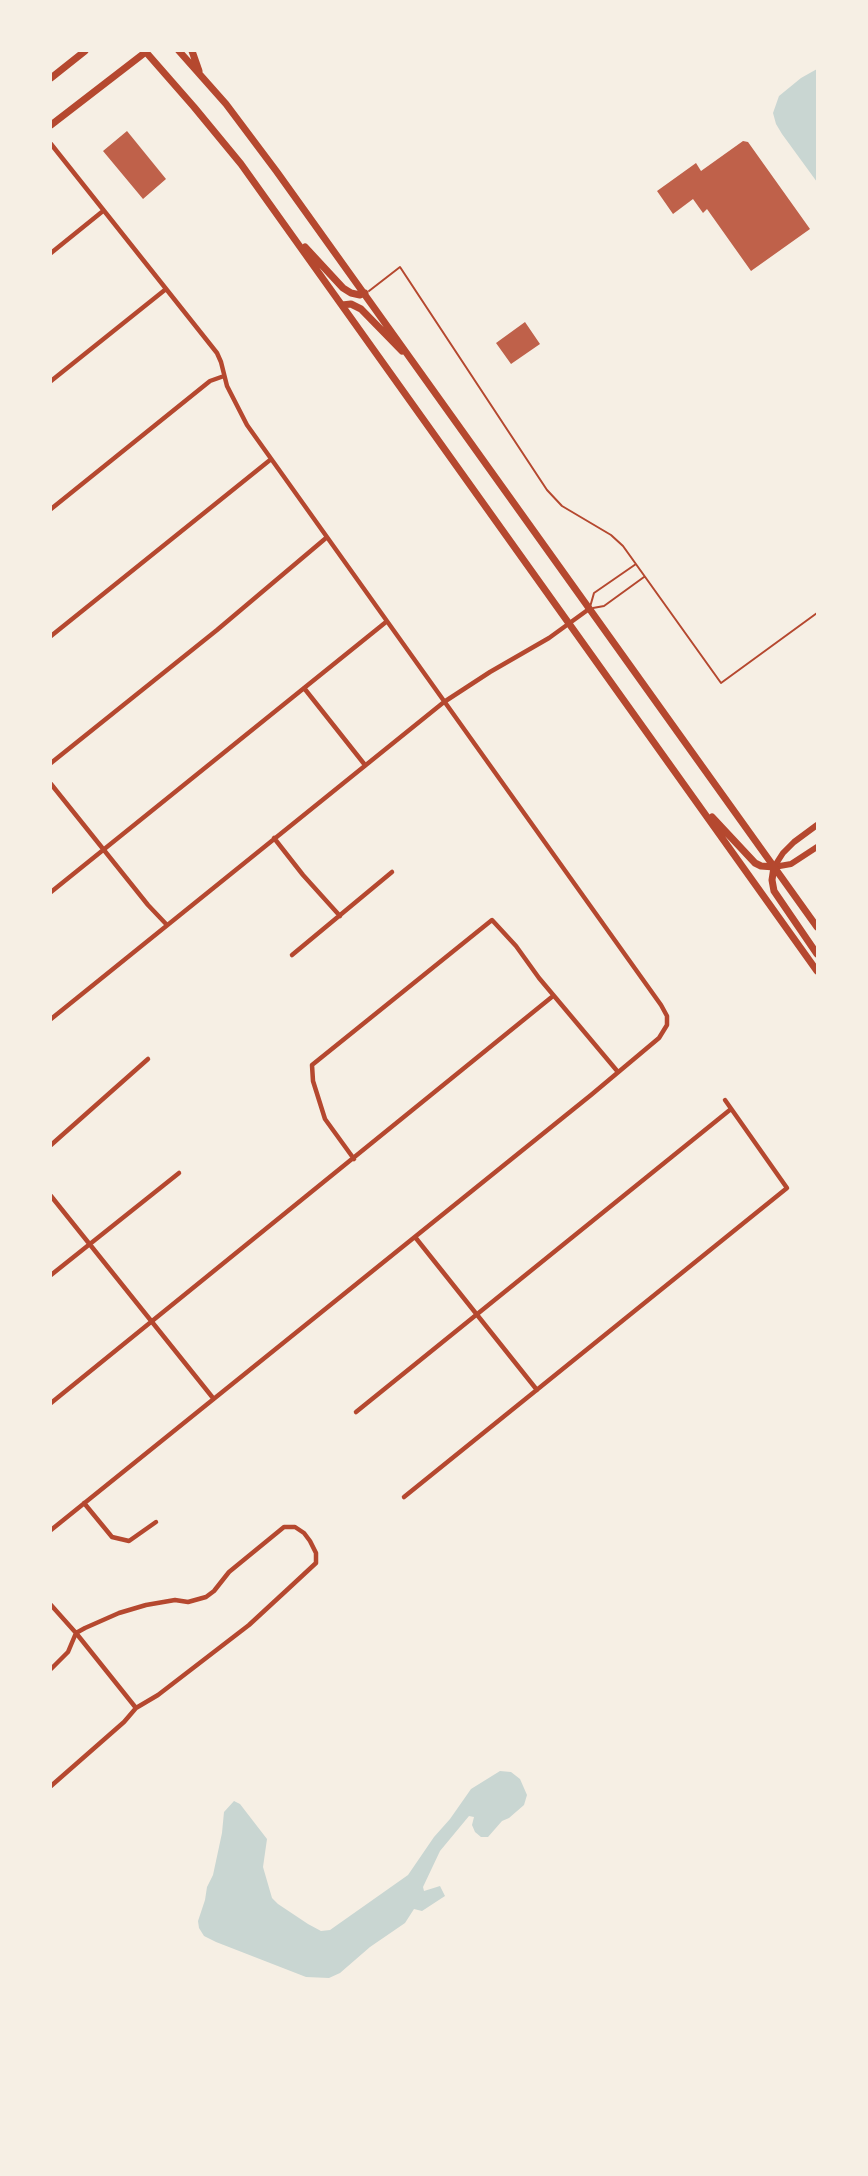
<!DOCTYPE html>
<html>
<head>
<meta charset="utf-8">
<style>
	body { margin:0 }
	#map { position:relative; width:868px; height:2176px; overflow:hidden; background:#f6efe4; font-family:"Sofia Sans Condensed",sans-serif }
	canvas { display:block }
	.frame { position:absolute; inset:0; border:52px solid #f6efe4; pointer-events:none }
</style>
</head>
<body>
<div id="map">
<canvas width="868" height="2176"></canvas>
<div class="frame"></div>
</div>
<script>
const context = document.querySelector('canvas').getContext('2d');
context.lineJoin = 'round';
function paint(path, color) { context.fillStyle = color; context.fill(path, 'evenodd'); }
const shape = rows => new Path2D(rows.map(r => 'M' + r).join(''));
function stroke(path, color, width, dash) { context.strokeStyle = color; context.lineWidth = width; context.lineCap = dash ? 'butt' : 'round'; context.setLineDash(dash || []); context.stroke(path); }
paint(shape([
	[817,69,817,182,782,134,776,124,773,113,779,96,801,78],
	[500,1771,511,1772,520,1779,527,1795,524,1805,509,1818,502,1821,488,1837,481,1837,475,1832,472,1825,474,1817,469,1816,440,1851,423,1887,424,1891,440,1886,445,1896,422,1911,414,1909,405,1923,370,1947,340,1973,329,1978,306,1977,216,1942,204,1936,199,1928,198,1921,205,1900,207,1887,213,1875,222,1833,224,1812,234,1801,240,1804,267,1839,263,1867,272,1898,278,1904,308,1924,321,1931,330,1930,408,1875,434,1837,450,1819,471,1789]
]), '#c9d6d2');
paint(shape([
	[127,131,166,179,143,199,103,151],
	[743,141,748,142,810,229,751,271,707,209,703,213,693,199,673,214,657,191,696,163,701,171],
	[525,322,540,344,511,364,496,343]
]), '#bf614a');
stroke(shape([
	[369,291,400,267,547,490,562,506,611,535,623,546,721,683,817,613],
	[590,607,594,593,636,564],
	[593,608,604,606,644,577]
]), '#b5482f', 2);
stroke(shape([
	[51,144,217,353,221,362,227,386,247,425,661,1005,667,1016,667,1025,659,1038,591,1095,51,1530],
	[51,253,103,211],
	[51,381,166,289],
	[51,509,210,381,224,376],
	[51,636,270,460],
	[304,688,365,765],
	[51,763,217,630,326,538],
	[51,784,148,905,167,925],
	[274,838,303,875,340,916],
	[51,892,386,622],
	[292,955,392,872],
	[51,1019,444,702,490,672,549,638,589,609],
	[51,1145,148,1059],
	[354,1159,325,1119,313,1081,312,1065,492,920,516,946,539,978,618,1072],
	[51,1196,213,1398],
	[415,1237,537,1390],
	[51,1275,179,1173],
	[51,1403,553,996],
	[356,1412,731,1109],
	[404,1497,787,1188,725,1100],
	[84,1503,112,1537,129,1541,156,1522],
	[51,1605,76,1633,136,1708],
	[51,1669,68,1652,76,1633,85,1628,119,1613,146,1605,175,1600,188,1602,206,1597,214,1591,229,1572,284,1527,295,1527,304,1533,310,1541,316,1553,316,1563,288,1589,249,1625,158,1695,136,1708,124,1722,51,1786]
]), '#b5482f', 4.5);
stroke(shape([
	[774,867,783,853,794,842,817,825],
	[774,867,791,864,817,847]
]), '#b5482f', 6);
stroke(shape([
	[145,51,194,107,241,164,817,971],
	[179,51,226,104,277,172,817,927],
	[192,51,199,71],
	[51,78,85,51],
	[51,125,147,51],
	[305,247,343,288,351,293,360,295,365,293],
	[342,305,351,304,361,309,402,351],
	[712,817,755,863,761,866,774,867],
	[774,867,772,880,774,891,817,954]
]), '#b5482f', 7);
</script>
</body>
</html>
